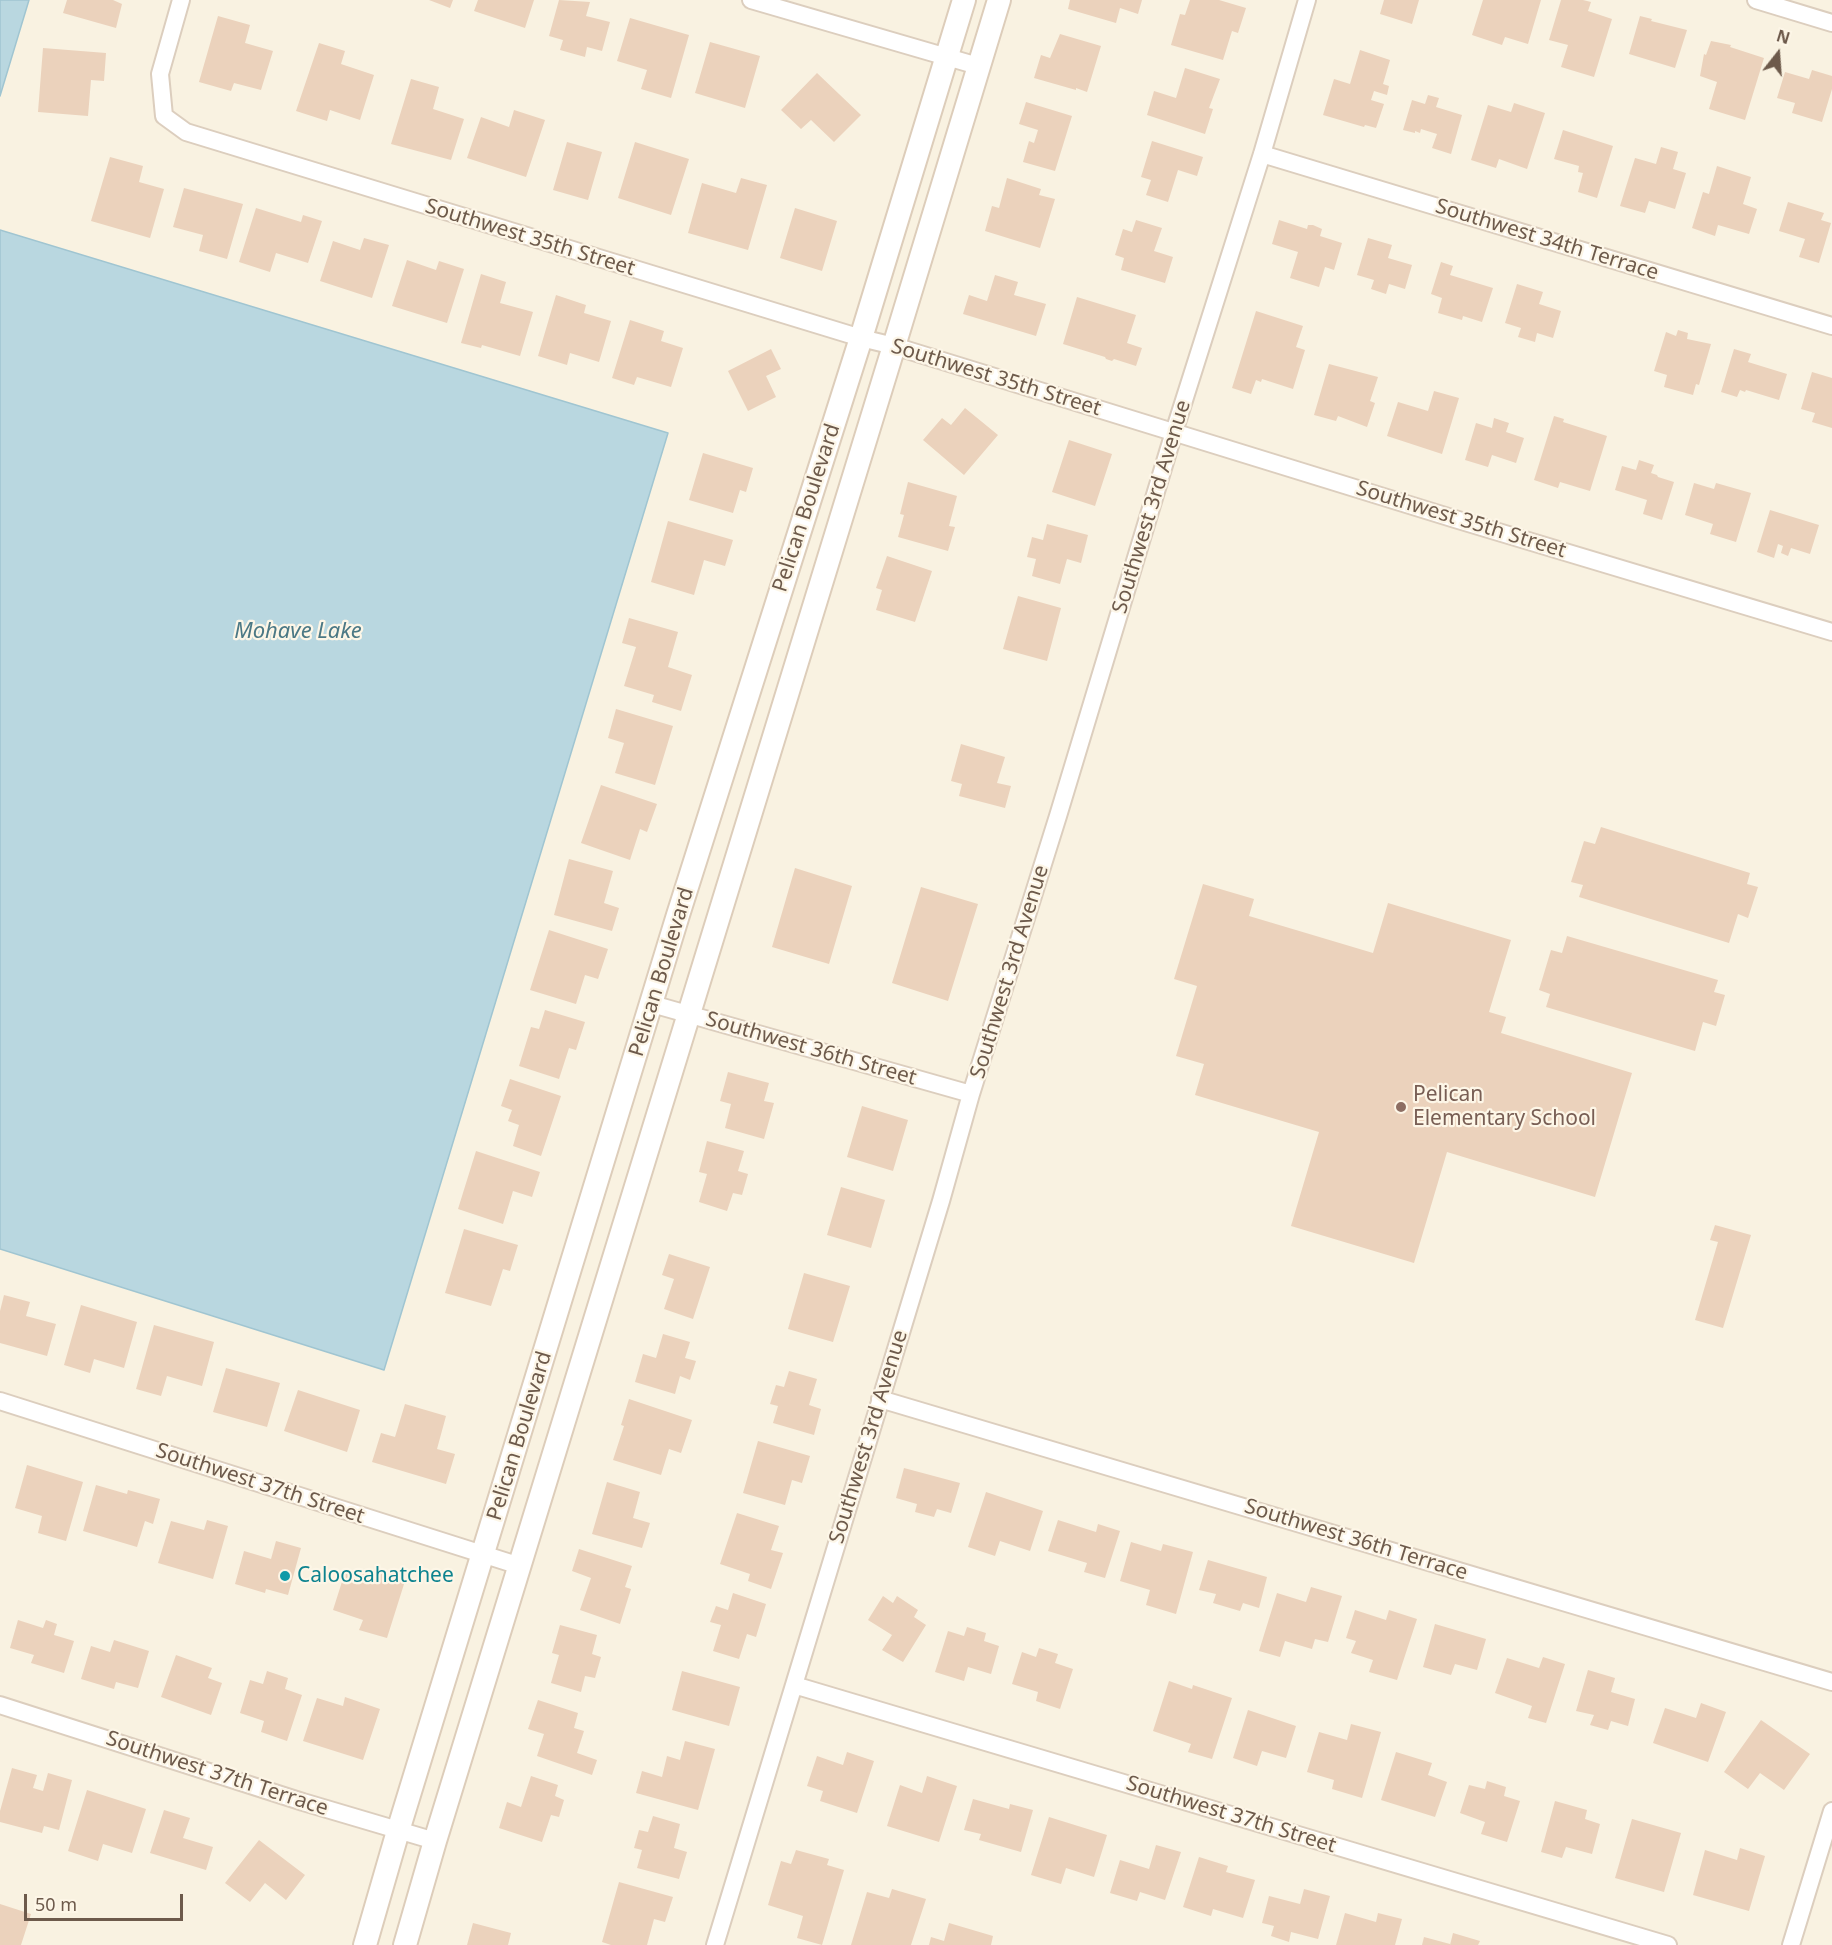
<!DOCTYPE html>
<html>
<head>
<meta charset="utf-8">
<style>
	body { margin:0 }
	#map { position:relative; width:1832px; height:1945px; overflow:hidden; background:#f9f2e1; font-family:"Noto Sans",sans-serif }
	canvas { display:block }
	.north { position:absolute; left:1748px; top:24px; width:60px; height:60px; -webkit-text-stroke:4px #fdf6e7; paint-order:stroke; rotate:17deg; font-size:16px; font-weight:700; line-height:24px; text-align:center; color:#6d5a4b }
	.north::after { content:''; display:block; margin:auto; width:21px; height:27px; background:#6d5a4b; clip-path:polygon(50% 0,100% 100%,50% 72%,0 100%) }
	.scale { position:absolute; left:24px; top:1894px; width:159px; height:27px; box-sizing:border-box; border:3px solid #6d5a4b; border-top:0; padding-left:8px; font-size:18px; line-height:21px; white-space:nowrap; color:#6d5a4b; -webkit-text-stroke:4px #fdf6e7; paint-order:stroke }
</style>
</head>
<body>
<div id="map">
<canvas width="1832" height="1945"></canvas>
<div class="north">N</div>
<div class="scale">50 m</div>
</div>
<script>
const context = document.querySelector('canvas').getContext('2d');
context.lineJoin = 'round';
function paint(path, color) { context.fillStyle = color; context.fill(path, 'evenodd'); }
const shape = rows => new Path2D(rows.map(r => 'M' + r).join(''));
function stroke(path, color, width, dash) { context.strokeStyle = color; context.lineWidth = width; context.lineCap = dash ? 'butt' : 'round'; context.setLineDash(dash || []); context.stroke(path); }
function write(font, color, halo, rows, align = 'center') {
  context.font = font + ' "Noto Sans",sans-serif'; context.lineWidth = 4.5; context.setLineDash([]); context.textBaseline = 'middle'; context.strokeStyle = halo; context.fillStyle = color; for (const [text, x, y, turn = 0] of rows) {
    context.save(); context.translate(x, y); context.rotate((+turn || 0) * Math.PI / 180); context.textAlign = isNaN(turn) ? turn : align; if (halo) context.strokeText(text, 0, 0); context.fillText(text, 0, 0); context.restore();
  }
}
const water = shape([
	[0,0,29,0,0,96,0,0],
	[0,230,668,433,384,1370,0,1249,0,230]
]);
paint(water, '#b9d7e0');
stroke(water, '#a0c5d1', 1.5);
paint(shape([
	[67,0,113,0,122,4,116,28,63,13],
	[429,0,453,0,450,8],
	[478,0,534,0,525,28,474,11],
	[559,0,590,2,586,16,610,22,602,51,587,47,585,57,560,50,563,40,549,36],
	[1070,0,1142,0,1138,14,1120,8,1116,23,1068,9],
	[1190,0,1219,0,1246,8,1238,33,1232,31,1223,60,1171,45,1180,14,1185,15],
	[1384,0,1419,0,1412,24,1380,14],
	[1483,0,1541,0,1528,44,1505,37,1502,45,1472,35],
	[1561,0,1583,0,1591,2,1588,11,1612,19,1594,77,1561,67,1568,45,1549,40],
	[218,16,250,25,245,43,273,51,261,90,234,83,231,91,199,82],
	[1640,16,1652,19,1651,21,1687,30,1675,68,1629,54],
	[630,18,689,35,671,98,641,89,647,70,617,61],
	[1060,34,1101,46,1087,92,1076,88,1076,90,1034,78,1041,55,1050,58],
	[1711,41,1731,45,1730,47,1764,58,1745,120,1709,109,1717,82,1700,76,1704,54,1706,55],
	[710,42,760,56,745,108,695,93],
	[319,43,345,51,341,64,374,75,360,120,330,110,327,121,296,111],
	[43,48,106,53,104,81,91,80,88,116,38,112],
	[1360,50,1390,60,1383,84,1389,86,1387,95,1374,91,1371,100,1384,104,1376,128,1365,125,1364,127,1323,115,1334,79,1350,84],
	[1185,68,1220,79,1209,108,1213,109,1205,134,1147,115,1154,91,1176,98],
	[1812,70,1832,76,1832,89,1822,122,1792,113,1795,103,1777,98,1785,72,1809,79],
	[817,73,861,115,834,142,811,120,801,129,781,110],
	[411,79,439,87,433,109,464,119,451,160,391,144],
	[1428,95,1439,98,1436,107,1462,115,1451,154,1432,148,1437,134,1421,129,1420,133,1415,131,1415,133,1403,130,1412,100,1425,104],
	[1026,102,1072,116,1055,171,1023,162,1029,141,1034,143,1038,130,1019,124],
	[1514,103,1545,113,1527,169,1499,159,1496,168,1471,160,1488,105,1511,112],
	[514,110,545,120,526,177,467,158,481,117,509,127],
	[1563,130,1613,146,1597,198,1578,192,1583,173,1578,172,1579,166,1554,159],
	[1152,141,1203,157,1197,176,1178,170,1168,202,1146,195,1151,180,1141,177],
	[567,142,602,152,588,200,553,190],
	[635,142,689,159,671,215,618,198],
	[1661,147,1678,152,1673,169,1686,173,1675,209,1649,201,1645,213,1620,206,1635,158,1656,164],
	[110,157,143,166,139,182,164,189,150,238,91,221],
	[1717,166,1751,177,1743,204,1757,209,1749,234,1718,225,1715,236,1692,228,1703,192,1709,194],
	[741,178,767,185,748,250,688,233,702,183,736,193],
	[1007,178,1041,189,1039,195,1055,199,1040,248,985,231,992,206,999,208],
	[184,188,243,204,227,259,199,251,203,235,173,227],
	[1788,202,1824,213,1821,220,1831,223,1819,263,1799,257,1805,239,1779,231],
	[256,208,301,222,303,215,322,221,308,263,276,253,270,272,239,262],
	[795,208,837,221,822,271,780,258],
	[1136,220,1162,228,1154,251,1173,257,1165,283,1121,270,1124,258,1115,255,1123,229,1132,232],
	[1279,220,1307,229,1308,225,1313,225,1322,229,1320,236,1342,243,1334,270,1325,267,1319,287,1290,278,1298,252,1272,244],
	[364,238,389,245,372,298,320,281,333,241,360,250],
	[1368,238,1392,245,1388,258,1412,265,1405,289,1389,284,1386,294,1371,289,1374,280,1357,275],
	[407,260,436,270,439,261,464,269,447,323,392,306],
	[1441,262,1453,266,1450,275,1493,288,1482,322,1463,316,1462,320,1438,313,1442,298,1431,294],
	[481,274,506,282,500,303,533,312,520,356,482,345,481,348,461,343],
	[995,275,1018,282,1014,295,1046,304,1036,336,963,314,969,295,987,301],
	[1517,284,1543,292,1539,304,1561,311,1553,338,1537,333,1535,342,1518,337,1521,328,1505,323],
	[556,295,586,305,584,313,611,321,599,362,570,353,567,365,538,356],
	[1077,297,1136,315,1127,343,1142,348,1136,366,1114,359,1112,361,1106,359,1105,357,1063,344],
	[1256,311,1303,326,1296,347,1305,350,1293,389,1262,379,1261,382,1256,380,1251,394,1232,388],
	[630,320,664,331,661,341,683,348,671,387,637,377,634,385,612,378],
	[1678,330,1688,333,1687,339,1711,344,1699,385,1696,384,1693,395,1664,387,1667,375,1654,371,1666,332,1676,336],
	[771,349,781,369,766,376,776,397,748,411,728,371],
	[1734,349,1751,354,1748,362,1787,374,1779,400,1746,390,1745,392,1740,390,1737,397,1721,392],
	[1329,364,1378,377,1370,401,1375,403,1367,427,1338,416,1336,421,1314,415],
	[1812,372,1832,378,1832,428,1812,422,1815,413,1801,409],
	[1434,391,1459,398,1442,454,1387,436,1398,402,1428,411],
	[965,408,998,435,964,475,923,440,942,418,951,425],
	[1554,416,1564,419,1563,422,1607,436,1590,491,1560,482,1558,488,1534,480],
	[1494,418,1509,423,1506,432,1524,438,1516,463,1492,455,1488,467,1465,460,1476,423,1492,428],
	[1069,440,1112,454,1095,506,1052,492],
	[703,453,753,468,746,492,740,490,733,513,689,500],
	[1639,460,1654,465,1651,473,1657,475,1658,477,1674,482,1662,520,1643,514,1647,500,1615,490,1622,466,1636,470],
	[908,482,957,496,949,526,955,527,948,551,898,537,904,515,900,514],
	[1694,483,1714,489,1716,483,1751,493,1736,542,1710,534,1713,524,1685,515],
	[1770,510,1819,525,1810,554,1791,548,1788,556,1781,553,1783,546,1778,544,1774,558,1757,552],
	[668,521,733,540,725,566,704,560,694,595,651,582],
	[1047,524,1088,535,1081,563,1067,559,1060,584,1032,576,1036,559,1027,557,1032,537,1043,540],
	[887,556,932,571,915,622,876,610,882,590,876,588],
	[1018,596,1061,608,1047,661,1003,649],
	[629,618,678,632,668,667,692,675,681,711,652,702,654,695,624,686,636,647,622,643],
	[616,709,673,726,655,785,615,773,624,743,608,738],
	[961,744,1005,757,997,783,1011,786,1005,808,959,796,962,784,951,781],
	[601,785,657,804,647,832,640,829,630,860,581,843],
	[1601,827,1750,873,1747,884,1758,887,1748,918,1738,914,1729,943,1579,897,1583,885,1571,882,1584,841,1595,844],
	[569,859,613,871,604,903,619,908,612,931,554,915],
	[795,868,852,886,829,964,772,947],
	[1203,884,1254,899,1249,916,1373,953,1388,903,1511,940,1489,1012,1506,1017,1501,1033,1632,1073,1595,1197,1447,1152,1414,1263,1291,1226,1319,1132,1195,1095,1204,1064,1176,1056,1197,986,1174,979],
	[921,887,978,904,948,1001,892,983],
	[549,930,608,949,598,979,585,975,576,1004,530,990],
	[1567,936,1718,980,1714,992,1725,995,1716,1026,1703,1022,1695,1051,1546,1007,1550,994,1539,990,1551,950,1562,953],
	[545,1010,585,1022,576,1050,569,1048,559,1079,519,1066,531,1027,539,1029],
	[728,1072,769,1083,764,1101,774,1103,764,1139,725,1128,731,1104,720,1101],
	[510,1079,561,1096,541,1156,513,1146,519,1125,508,1121,512,1110,501,1106],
	[862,1106,908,1120,893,1171,847,1157],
	[707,1141,744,1151,738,1171,748,1174,742,1195,733,1193,727,1211,699,1202,707,1174,699,1172],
	[476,1151,540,1172,532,1197,513,1191,503,1224,458,1209],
	[841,1187,885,1200,871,1248,827,1235],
	[1715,1225,1751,1235,1723,1328,1695,1320,1718,1242,1710,1240],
	[464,1229,518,1245,510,1271,503,1269,491,1306,445,1293],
	[669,1254,710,1267,693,1319,664,1309,674,1279,662,1275],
	[804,1273,850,1286,833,1342,788,1329],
	[4,1295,30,1302,26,1316,56,1324,47,1356,0,1343,0,1311],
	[81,1305,137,1322,124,1368,94,1359,90,1373,64,1365],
	[154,1325,214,1342,202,1386,167,1376,161,1396,136,1389],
	[663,1334,690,1342,685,1358,696,1361,690,1380,680,1376,675,1394,635,1382,643,1354,656,1358],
	[226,1368,280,1383,267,1427,213,1412],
	[789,1371,817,1379,809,1405,821,1409,814,1435,773,1423,778,1406,770,1404,776,1385,784,1387],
	[298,1390,360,1410,347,1452,284,1431],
	[629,1399,692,1420,681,1453,669,1449,661,1475,613,1460,624,1426,621,1425],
	[405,1404,446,1416,437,1449,455,1454,446,1484,372,1462,381,1433,395,1437],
	[758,1441,810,1456,802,1483,792,1480,785,1505,743,1493],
	[27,1465,83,1482,66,1541,38,1533,42,1516,15,1508],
	[904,1468,960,1483,951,1513,937,1509,934,1517,915,1512,917,1504,896,1498],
	[607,1482,640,1492,633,1518,650,1523,642,1548,592,1534],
	[96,1485,127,1494,128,1490,160,1499,153,1524,145,1521,137,1547,83,1531],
	[986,1492,1043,1511,1030,1551,1000,1541,995,1556,968,1547],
	[737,1513,779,1526,771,1550,783,1553,771,1589,748,1581,750,1574,720,1564],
	[207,1520,228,1526,213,1579,158,1563,171,1521,204,1530],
	[1058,1520,1096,1532,1098,1524,1120,1531,1105,1578,1084,1572,1087,1563,1048,1551],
	[276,1541,301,1548,288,1595,266,1589,265,1593,235,1584,244,1551,271,1559],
	[1131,1542,1161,1551,1163,1544,1193,1552,1176,1614,1146,1605,1150,1590,1120,1581],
	[579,1549,632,1566,625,1587,631,1589,620,1624,580,1610,591,1578,572,1571],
	[1208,1560,1267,1577,1259,1608,1243,1603,1240,1611,1213,1603,1216,1594,1199,1590],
	[346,1569,374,1577,376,1572,405,1581,387,1638,359,1630,363,1620,333,1610],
	[1311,1587,1342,1596,1328,1642,1315,1639,1312,1649,1285,1641,1280,1657,1259,1651,1277,1593,1306,1602],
	[733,1593,766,1604,756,1637,747,1634,739,1659,713,1651,721,1625,710,1622,716,1606,728,1610],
	[883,1596,893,1603,897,1596,918,1610,914,1617,926,1625,903,1662,882,1650,892,1635,868,1620],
	[1355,1610,1386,1620,1389,1610,1417,1619,1397,1680,1369,1672,1373,1660,1351,1653,1356,1641,1346,1638],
	[18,1620,43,1628,46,1620,57,1624,54,1635,74,1641,64,1673,31,1663,34,1655,10,1648],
	[1435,1624,1486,1639,1477,1670,1455,1664,1451,1675,1423,1667],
	[560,1625,597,1635,592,1654,601,1657,595,1678,585,1676,581,1692,551,1683,559,1655,552,1653],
	[967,1627,986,1633,984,1641,999,1646,991,1674,968,1667,964,1681,935,1672,948,1631,964,1636],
	[114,1640,149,1651,138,1688,116,1682,114,1689,81,1679,91,1646,110,1652],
	[1039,1648,1058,1654,1055,1663,1073,1669,1060,1709,1036,1701,1038,1692,1012,1684,1022,1652,1036,1657],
	[176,1655,212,1668,208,1678,222,1683,211,1715,161,1697],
	[1543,1657,1565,1664,1546,1723,1528,1718,1532,1706,1495,1693,1507,1658,1539,1668],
	[1588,1670,1615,1678,1611,1692,1635,1699,1628,1726,1611,1721,1608,1730,1590,1725,1594,1715,1576,1711],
	[267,1671,288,1678,285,1689,302,1695,287,1741,261,1732,264,1721,240,1713,250,1680,263,1684],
	[682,1671,740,1687,729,1726,672,1710],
	[1169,1681,1192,1689,1193,1685,1232,1698,1212,1759,1188,1752,1191,1744,1153,1731],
	[345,1697,380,1709,363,1760,303,1741,317,1698,343,1706],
	[538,1700,578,1713,574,1728,584,1731,577,1753,597,1760,592,1775,537,1756,544,1734,528,1729],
	[1701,1703,1726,1712,1708,1762,1653,1743,1665,1708,1696,1718],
	[1248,1710,1296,1726,1286,1758,1262,1751,1257,1766,1233,1758],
	[1761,1720,1810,1754,1784,1790,1760,1773,1748,1789,1724,1772],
	[1351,1724,1381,1732,1362,1798,1332,1789,1334,1780,1307,1772,1319,1732,1347,1740],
	[685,1741,715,1749,698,1810,636,1793,642,1771,662,1777,667,1756,680,1760],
	[847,1752,874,1761,857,1813,820,1801,823,1791,807,1786,817,1756,843,1765],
	[1396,1752,1432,1763,1428,1775,1447,1782,1435,1817,1381,1800],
	[12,1768,37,1775,33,1788,43,1791,48,1773,72,1780,59,1830,44,1826,42,1833,0,1822,0,1811],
	[531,1776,558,1785,555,1796,564,1800,559,1817,551,1815,542,1842,499,1828,507,1802,521,1807],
	[927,1776,957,1786,939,1842,887,1826,900,1785,922,1793],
	[1487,1781,1506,1787,1504,1796,1520,1801,1507,1842,1481,1834,1485,1822,1460,1813,1469,1785,1485,1789],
	[87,1790,146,1809,132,1853,103,1844,98,1861,68,1851],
	[973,1799,1009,1809,1010,1804,1033,1810,1021,1852,979,1840,981,1834,964,1830],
	[1555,1801,1587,1810,1585,1819,1600,1824,1592,1854,1566,1847,1562,1858,1541,1852],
	[164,1810,190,1818,183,1838,213,1847,206,1870,150,1853],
	[653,1816,680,1824,674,1848,687,1852,679,1879,637,1868,642,1850,634,1848,639,1830,648,1832],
	[1049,1817,1107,1835,1094,1877,1066,1868,1061,1884,1031,1875],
	[1632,1819,1681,1833,1664,1892,1615,1878],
	[259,1840,305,1875,286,1900,265,1883,250,1902,225,1883],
	[1156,1845,1181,1852,1165,1900,1140,1892,1137,1901,1110,1893,1120,1860,1149,1869],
	[1740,1848,1765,1856,1749,1911,1693,1895,1705,1850,1737,1860],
	[796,1850,829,1859,827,1865,844,1870,822,1945,797,1938,803,1916,768,1905,781,1861,791,1864],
	[1199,1857,1228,1866,1226,1872,1255,1880,1243,1918,1213,1909,1211,1916,1183,1907],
	[619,1882,673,1897,665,1922,654,1919,647,1945,611,1945,602,1942],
	[892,1889,926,1899,911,1945,851,1945,867,1892,889,1898],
	[1304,1889,1330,1896,1318,1939,1291,1932,1289,1942,1271,1936,1274,1926,1262,1923,1269,1896,1300,1904],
	[0,1904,31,1914,21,1945,0,1945],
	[1345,1913,1376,1922,1378,1913,1402,1919,1395,1945,1336,1945],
	[473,1923,511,1933,508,1945,467,1945],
	[949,1923,993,1936,991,1945,929,1945,931,1937,944,1941],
	[1453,1933,1480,1941,1478,1945,1450,1945],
	[1424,1937,1450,1944,1450,1945,1422,1945]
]), '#ebd2bc');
const street = shape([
	[181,0,160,74,164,116,186,132,861,338,894,346,1455,519,1832,632],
	[751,0,978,66],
	[1756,0,1832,23],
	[1262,154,1832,326],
	[652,1004,971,1094],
	[880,1399,1832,1682],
	[0,1401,520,1566],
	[794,1685,1668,1945],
	[0,1705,303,1802,435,1841],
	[715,1945,941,1201,971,1094,1058,816,1174,432,1262,154,1307,0],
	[1791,1945,1832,1811]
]);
const secondary = shape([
	[365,1945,398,1831,678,915,861,338,964,0],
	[405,1945,435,1841,894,346,999,0]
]);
stroke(street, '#dccebe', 20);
stroke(secondary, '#ddcdba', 26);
stroke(street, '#fff', 16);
stroke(secondary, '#fff', 22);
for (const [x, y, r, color] of [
	[1401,1107,6,"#8d6e63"],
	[285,1576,6,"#0f9aa8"]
]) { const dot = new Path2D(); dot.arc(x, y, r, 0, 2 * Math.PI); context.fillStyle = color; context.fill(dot); stroke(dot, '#fdf6e7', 2); }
write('21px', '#6d5a4b', '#fdf6e7', [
	["Southwest 35th Street",530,238,17],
	["Southwest 34th Terrace",1547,240,17],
	["Southwest 35th Street",996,378,17],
	["Southwest 3rd Avenue",1152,507,-73],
	["Pelican Boulevard",807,508,-72],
	["Southwest 35th Street",1461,520,17],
	["Pelican Boulevard",662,972,-73],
	["Southwest 3rd Avenue",1010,972,-73],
	["Southwest 36th Street",811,1049,16],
	["Pelican Boulevard",520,1436,-73],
	["Southwest 3rd Avenue",869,1437,-73],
	["Southwest 37th Street",260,1484,18],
	["Southwest 36th Terrace",1356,1540,17],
	["Southwest 37th Terrace",217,1774,18],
	["Southwest 37th Street",1231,1815,17]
]);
write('21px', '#785e54', '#fdf6e7', [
	["Pelican",1413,1095],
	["Elementary School",1413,1119]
], 'left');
write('21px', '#0d838f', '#fdf6e7', [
	["Caloosahatchee",297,1576]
], 'left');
write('italic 22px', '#4b7885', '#fdf6e7', [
	["Mohave Lake",298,632]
]);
</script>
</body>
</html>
